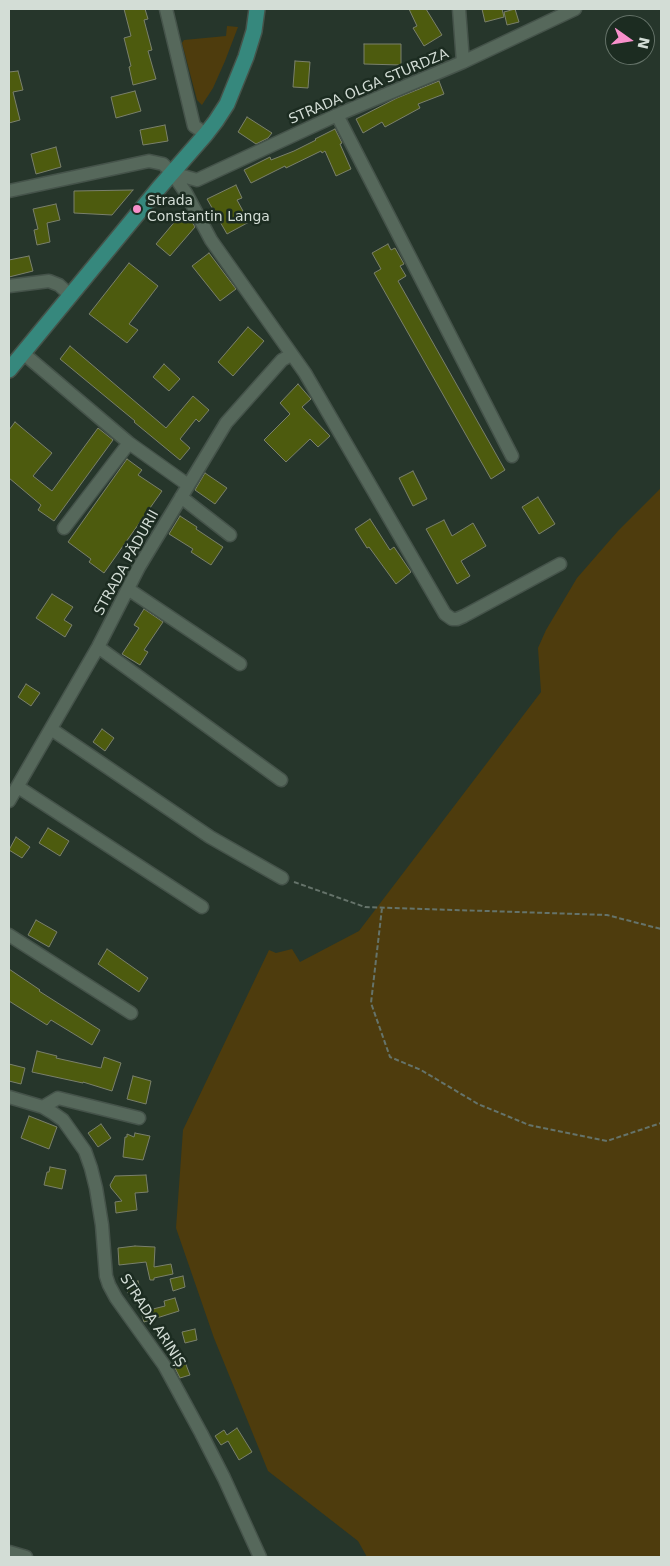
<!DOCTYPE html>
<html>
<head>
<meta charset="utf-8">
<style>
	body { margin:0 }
	#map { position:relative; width:670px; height:1566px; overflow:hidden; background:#26362b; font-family:"DejaVu Sans",sans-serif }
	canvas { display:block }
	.frame { position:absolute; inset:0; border:10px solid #d3ddd6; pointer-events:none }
	.north { position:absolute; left:605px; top:15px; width:50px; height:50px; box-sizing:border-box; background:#1c2c21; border:1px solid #657369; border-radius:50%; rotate:103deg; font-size:14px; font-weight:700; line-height:20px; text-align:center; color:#d3ddd6 }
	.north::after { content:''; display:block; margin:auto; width:18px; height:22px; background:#f890cb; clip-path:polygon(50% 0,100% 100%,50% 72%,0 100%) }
</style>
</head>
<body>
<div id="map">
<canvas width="670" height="1566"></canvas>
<div class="frame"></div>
<div class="north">N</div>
</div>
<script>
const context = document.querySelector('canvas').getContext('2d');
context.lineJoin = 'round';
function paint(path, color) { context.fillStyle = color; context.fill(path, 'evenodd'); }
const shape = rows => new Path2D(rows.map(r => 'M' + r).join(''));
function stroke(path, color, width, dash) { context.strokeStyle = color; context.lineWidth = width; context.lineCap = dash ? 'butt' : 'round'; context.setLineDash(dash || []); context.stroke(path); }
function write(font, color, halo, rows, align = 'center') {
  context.font = font + ' "DejaVu Sans",sans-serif'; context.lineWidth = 5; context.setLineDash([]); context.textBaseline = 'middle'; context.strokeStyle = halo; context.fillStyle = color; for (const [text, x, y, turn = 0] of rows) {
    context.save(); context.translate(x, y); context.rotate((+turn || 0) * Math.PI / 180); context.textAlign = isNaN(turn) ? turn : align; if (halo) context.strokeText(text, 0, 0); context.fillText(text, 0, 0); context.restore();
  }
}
paint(shape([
	[227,26,238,27,225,61,213,88,202,105,197,100,182,43,184,40,226,36],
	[661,488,661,1557,367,1557,358,1541,268,1471,214,1338,176,1228,183,1130,269,950,276,953,292,949,300,962,359,931,541,692,538,648,546,630,577,578,618,531]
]), '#4e3c0d');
const building = shape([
	[124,9,145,9,148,19,144,20,152,50,148,51,156,79,133,85,129,67,131,66,124,38,131,36,124,9],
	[409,9,426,9,442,35,424,46,413,28,417,26,409,9],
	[482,9,502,9,504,17,485,22,482,9],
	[515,9,519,22,507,25,504,12,515,9],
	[364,44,401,44,401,65,364,64,364,44],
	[295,61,310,62,308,88,293,87,295,61],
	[18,71,23,90,13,92,20,120,9,123,9,72,18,71],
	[439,81,444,94,418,104,420,108,385,127,382,122,363,133,356,119,397,98,439,81],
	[135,91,141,111,116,118,111,97,135,91],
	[247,117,272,133,268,138,256,144,238,132,247,117],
	[165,125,168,141,143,145,140,130,165,125],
	[335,129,342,143,340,144,351,169,336,176,325,151,322,153,321,151,286,168,285,166,251,183,244,170,270,157,271,160,294,151,316,140,315,139,335,129],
	[56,147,61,167,36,174,31,154,56,147],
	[236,185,242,198,237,200,249,222,227,234,207,199,236,185],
	[133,190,112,215,74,213,74,191,133,190],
	[56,204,60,220,47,223,50,242,37,245,34,230,38,229,33,209,56,204],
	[182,213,191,220,195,227,170,256,156,244,182,213],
	[388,244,391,250,395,248,404,264,400,266,406,276,398,281,505,470,491,479,374,273,381,269,372,253,388,244],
	[209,253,236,289,220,301,192,266,209,253],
	[29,256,33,271,9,277,9,260,29,256],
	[129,263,158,286,129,324,138,330,127,343,89,314,129,263],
	[248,327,264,341,233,376,218,362,248,327],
	[70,346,166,428,193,396,209,410,199,422,196,419,180,439,190,448,180,460,134,422,135,421,60,359,70,346],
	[164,364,180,379,169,391,153,377,164,364],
	[298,384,311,399,302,407,330,436,318,447,310,439,286,462,264,440,290,414,280,403,298,384],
	[15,422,52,453,33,476,52,491,98,428,113,440,54,521,38,510,41,505,9,478,9,430,15,422],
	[127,459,142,470,138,475,162,491,104,573,89,562,91,559,68,542,127,459],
	[413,471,427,499,413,506,399,478,413,471],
	[205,473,227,488,215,504,195,490,205,473],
	[538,497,555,524,539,534,522,507,538,497],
	[180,516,197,527,196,529,223,547,211,565,191,552,193,549,169,534,180,516],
	[370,519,390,550,394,547,411,572,396,584,369,547,367,548,355,529,370,519],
	[444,520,452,536,473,523,486,546,461,561,470,576,457,584,426,529,444,520],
	[52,594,73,607,64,620,72,625,65,637,36,618,52,594],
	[144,609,163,622,144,650,148,652,140,665,122,654,139,628,134,625,144,609],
	[26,684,40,693,31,706,18,697,26,684],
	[102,729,114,738,105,751,93,742,102,729],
	[48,828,69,841,60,856,39,843,48,828],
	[16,837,30,847,22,858,9,850,16,837],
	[36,920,57,932,49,947,28,935,36,920],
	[107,949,148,978,139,992,98,964,107,949],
	[9,969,40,990,39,991,100,1030,92,1045,51,1020,47,1025,9,1001,9,969],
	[37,1051,57,1056,56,1058,101,1068,104,1057,121,1063,112,1091,83,1082,83,1083,32,1072,37,1051],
	[9,1064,25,1068,21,1084,9,1081,9,1064],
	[133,1076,151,1081,146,1104,127,1099,133,1076],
	[29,1116,57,1127,49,1149,21,1138,29,1116],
	[101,1124,111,1138,98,1147,88,1133,101,1124],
	[135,1133,150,1136,143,1160,123,1157,125,1137,127,1137,127,1134,134,1137,135,1133],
	[50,1167,66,1170,62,1189,44,1185,47,1172,49,1172,50,1167],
	[146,1175,148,1192,135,1193,137,1210,116,1213,115,1202,122,1201,111,1188,110,1185,115,1176,146,1175],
	[135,1246,155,1247,154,1267,171,1264,173,1274,154,1278,154,1280,150,1280,146,1262,119,1265,118,1248,135,1246],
	[183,1276,185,1287,173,1291,170,1279,183,1276],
	[138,1281,141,1293,129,1296,125,1284,138,1281],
	[175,1298,179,1311,144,1322,141,1312,165,1306,164,1301,175,1298],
	[195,1329,197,1340,185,1343,182,1332,195,1329],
	[185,1362,190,1375,180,1378,174,1366,185,1362],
	[237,1428,252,1452,239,1460,228,1441,221,1445,215,1436,224,1430,227,1435,237,1428]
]);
paint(building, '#4d5b0e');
stroke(building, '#7a806c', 1);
const minor = shape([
	[166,9,194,126,206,134],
	[459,9,463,62],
	[337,115,512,456],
	[172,173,197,180,337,115,463,62,575,9],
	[9,191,149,161,163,164,172,173,186,193,211,240,305,373,445,614,452,619,457,619,464,616,560,564],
	[9,286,49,281,59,285,70,295],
	[23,353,129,443,188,485],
	[181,497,230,535],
	[64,528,129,443],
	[128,589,240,664],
	[98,647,281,780],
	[51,729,210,837,282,878],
	[18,787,202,907],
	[9,801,98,647,139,567,226,423,282,360,291,355],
	[9,935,131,1013],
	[9,1097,43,1107,53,1113,63,1120,85,1151,91,1168,96,1188,102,1225,106,1276,109,1285,116,1298,164,1365,201,1433,224,1478,260,1557],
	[43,1107,58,1098,139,1118],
	[9,1552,26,1557]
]);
const major = shape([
	[9,370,158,189,206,134,216,121,227,104,246,57,254,31,257,9]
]);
stroke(minor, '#45534a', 15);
stroke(major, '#45534a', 18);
stroke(shape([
	[294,882,365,907,607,915,661,929],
	[382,908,371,1003,390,1057,421,1070,478,1104,529,1125,607,1141,661,1123]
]), '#65736a', 2, [5, 2.5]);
stroke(minor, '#56685b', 12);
stroke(major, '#36887d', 15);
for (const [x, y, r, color] of [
	[137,209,5,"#f890cb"]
]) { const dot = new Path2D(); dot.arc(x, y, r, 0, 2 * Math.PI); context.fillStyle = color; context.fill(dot); stroke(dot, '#1c2c21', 2); }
write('14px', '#d3ddd6', '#1c2c21', [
	["STRADA OLGA STURDZA",369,87,-23],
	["STRADA PĂDURII",127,563,-61],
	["STRADA ARINIȘ",152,1321,57]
]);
write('14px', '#d3ddd6', '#1c2c21', [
	["Strada",147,201],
	["Constantin Langa",147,217]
], 'left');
</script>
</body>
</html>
